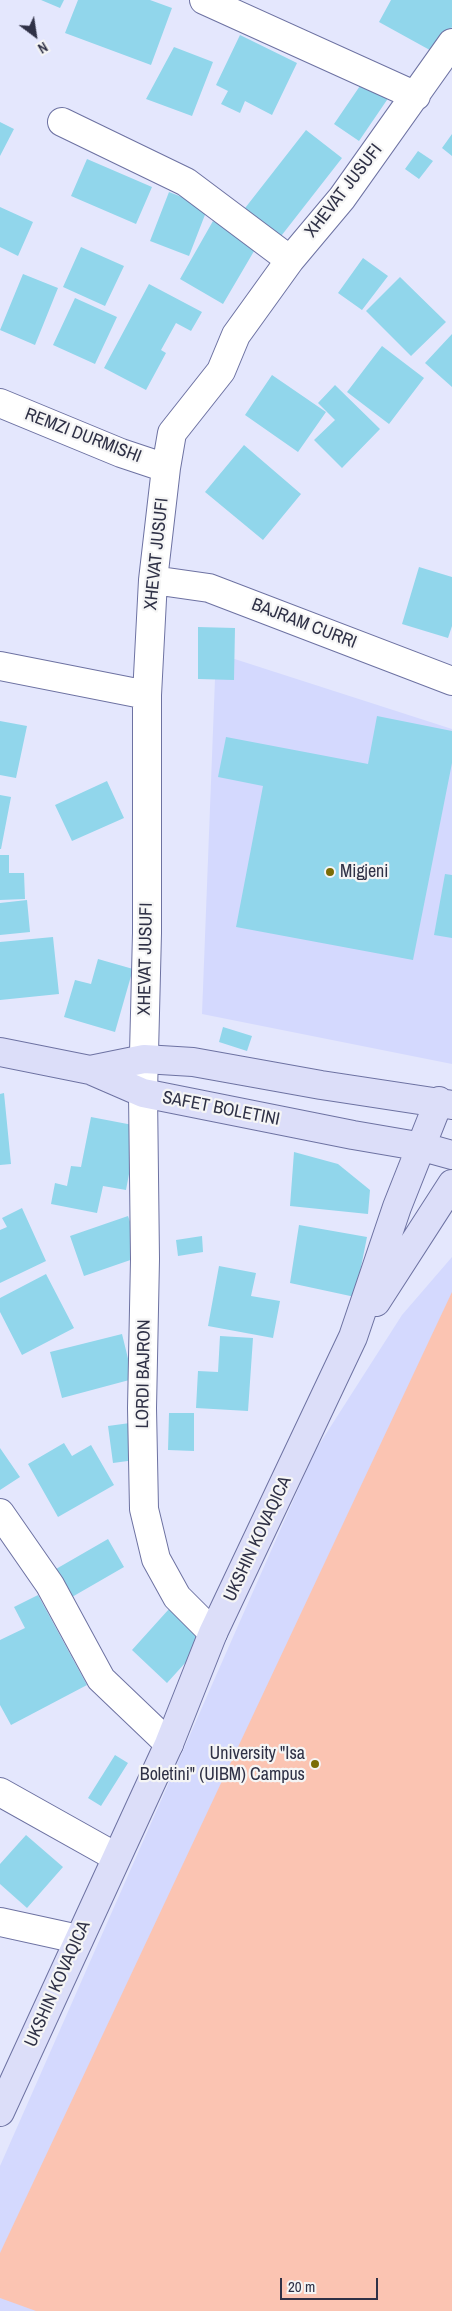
<!DOCTYPE html>
<html>
<head>
<meta charset="utf-8">
<style>
	body { margin:0 }
	#map { position:relative; width:452px; height:2311px; overflow:hidden; background:#e4e7fd; font-family:"Archivo Narrow",sans-serif }
	canvas { display:block }
	.north { position:absolute; left:10px; top:10px; width:50px; height:50px; -webkit-text-stroke:4px #f5f5f5; paint-order:stroke; rotate:149deg; font-size:14px; font-weight:700; line-height:20px; text-align:center; color:#2f3146 }
	.north::after { content:''; display:block; margin:auto; width:18px; height:22px; background:#2f3146; clip-path:polygon(50% 0,100% 100%,50% 72%,0 100%) }
	.scale { position:absolute; left:280px; top:2278px; width:98px; height:22px; box-sizing:border-box; border:2px solid #2f3146; border-top:0; padding-left:6px; font-size:15px; line-height:18px; white-space:nowrap; color:#2f3146; -webkit-text-stroke:4px #f5f5f5; paint-order:stroke }
</style>
</head>
<body>
<div id="map">
<canvas width="452" height="2311"></canvas>
<div class="north">N</div>
<div class="scale">20 m</div>
</div>
<script>
const context = document.querySelector('canvas').getContext('2d');
context.lineJoin = 'round';
function paint(path, color) { context.fillStyle = color; context.fill(path, 'evenodd'); }
const shape = rows => new Path2D(rows.map(r => 'M' + r).join(''));
function stroke(path, color, width, dash) { context.strokeStyle = color; context.lineWidth = width; context.lineCap = dash ? 'butt' : 'round'; context.setLineDash(dash || []); context.stroke(path); }
function write(font, color, halo, rows, align = 'center') {
  context.font = font + ' "Archivo Narrow",sans-serif'; context.lineWidth = 4.5; context.setLineDash([]); context.textBaseline = 'middle'; context.strokeStyle = halo; context.fillStyle = color; for (const [text, x, y, turn = 0] of rows) {
    context.save(); context.translate(x, y); context.rotate((+turn || 0) * Math.PI / 180); context.textAlign = isNaN(turn) ? turn : align; if (halo) context.strokeText(text, 0, 0); context.fillText(text, 0, 0); context.restore();
  }
}
paint(shape([
	[216,653,452,729,452,1064,202,1014],
	[452,1257,452,2311,0,2311,0,2166,315,1451,402,1315]
]), '#d4d9fe');
paint(shape([
	[452,1292,452,2311,36,2311,0,2298,0,2253]
]), '#fbc4b2');
paint(shape([
	[41,0,64,0,60,8],
	[78,0,150,0,172,8,151,65,65,33],
	[391,0,452,0,452,27,437,54,379,22],
	[240,35,297,63,272,115,245,101,240,113,221,104,228,91,216,85],
	[174,47,213,62,192,116,146,99],
	[364,80,389,97,359,141,334,124],
	[0,122,14,129,0,156],
	[306,130,342,158,278,240,242,212],
	[452,134,452,156,442,148],
	[418,151,433,161,419,179,405,169],
	[87,159,152,187,136,224,71,196],
	[169,192,208,207,189,256,150,241],
	[0,207,33,222,18,256,0,247],
	[213,221,257,246,223,304,180,279],
	[81,247,124,266,105,306,63,287],
	[363,258,388,276,362,310,338,293],
	[23,274,58,288,35,345,0,330],
	[400,277,446,322,411,356,366,311],
	[149,284,202,312,191,331,176,323,161,350,166,353,146,390,104,368],
	[75,298,117,317,95,364,53,345],
	[452,334,452,387,425,363],
	[382,346,424,378,389,424,347,392],
	[272,375,326,412,298,452,245,415],
	[335,385,380,429,342,468,314,440,335,420,318,403],
	[244,445,301,494,263,540,205,492],
	[419,567,452,577,452,626,448,638,402,624],
	[198,627,235,628,234,680,198,679],
	[377,716,452,731,452,763,413,960,236,927,263,786,218,777,226,737,368,764],
	[0,721,27,726,16,778,0,775],
	[107,781,124,818,72,841,55,805],
	[0,795,11,797,1,849,0,849],
	[0,855,9,855,9,873,24,873,25,899,0,900],
	[445,874,452,875,452,938,434,935],
	[27,900,30,932,0,935,0,903],
	[53,937,59,994,0,1000,0,942],
	[98,959,133,969,115,1032,64,1017,75,980,91,984],
	[223,1027,252,1036,247,1051,219,1042],
	[4,1093,11,1164,0,1165,0,1094],
	[91,1117,138,1126,126,1190,103,1186,97,1213,51,1204,55,1183,67,1186,71,1166,81,1167],
	[294,1152,338,1164,370,1190,368,1214,290,1206],
	[22,1208,46,1261,0,1283,0,1230,7,1227,2,1218],
	[128,1216,142,1256,84,1276,70,1236],
	[299,1225,367,1237,355,1297,290,1283],
	[202,1236,203,1252,178,1256,176,1240],
	[219,1266,256,1273,251,1296,280,1301,273,1338,208,1326],
	[46,1274,74,1328,22,1355,0,1312,0,1298],
	[122,1334,133,1379,62,1398,50,1352],
	[220,1336,253,1338,248,1411,196,1408,198,1371,218,1372],
	[169,1413,194,1413,194,1451,168,1450],
	[130,1423,135,1460,113,1463,108,1426],
	[64,1443,72,1456,91,1445,114,1485,58,1517,28,1464],
	[0,1448,20,1477,0,1490],
	[108,1539,124,1567,72,1597,56,1569],
	[38,1595,87,1685,11,1725,0,1705,0,1640,25,1628,14,1607],
	[169,1609,205,1641,167,1683,132,1650],
	[115,1755,128,1763,101,1806,88,1798],
	[26,1835,63,1867,27,1908,0,1884,0,1864]
]), '#91d6eb');
const street = shape([
	[204,0,416,96],
	[62,122,186,182,290,260],
	[0,403,121,453,166,468],
	[153,580,209,588,452,681],
	[0,666,147,695],
	[0,1513,50,1585,101,1679,169,1744],
	[213,1633,177,1597,156,1559,144,1509,142,1408,145,1259,143,1093,147,933,147,695,153,580,166,468,172,433,221,371,236,335,290,260,342,198,452,43],
	[0,1792,116,1857],
	[0,1922,78,1939]
]);
const secondary = shape([
	[0,1052,90,1070,143,1093,353,1135,423,1147,452,1155],
	[90,1070,144,1059,193,1062,321,1085,452,1105],
	[376,1302,452,1184],
	[0,2112,169,1744,213,1633,353,1337,397,1207,439,1101]
]);
stroke(street, '#6d72a2', 30);
stroke(secondary, '#6d72a2', 30);
stroke(street, '#fff', 28);
stroke(secondary, '#dcdef9', 28);
for (const [x, y, r, color] of [
	[330,872,5,"#7b6c05"],
	[315,1764,5,"#7b6c05"]
]) { const dot = new Path2D(); dot.arc(x, y, r, 0, 2 * Math.PI); context.fillStyle = color; context.fill(dot); stroke(dot, '#f5f5f5', 2); }
write('18px', '#2f3146', '#f5f5f5', [
	["XHEVAT JUSUFI",344,191,-52],
	["REMZI DURMISHI",83,436,21],
	["XHEVAT JUSUFI",157,554,-84],
	["BAJRAM CURRI",304,624,21],
	["XHEVAT JUSUFI",146,959,-89],
	["SAFET BOLETINI",221,1109,11],
	["LORDI BAJRON",144,1374,-89],
	["UKSHIN KOVAQICA",258,1539,-65],
	["UKSHIN KOVAQICA",58,1984,-66]
]);
write('18px', '#2f3146', '#f5f5f5', [
	["Migjeni",340,872],
	["University \"Isa",305,1754,"right"],
	["Boletini\" (UIBM) Campus",305,1775,"right"]
], 'left');
</script>
</body>
</html>
